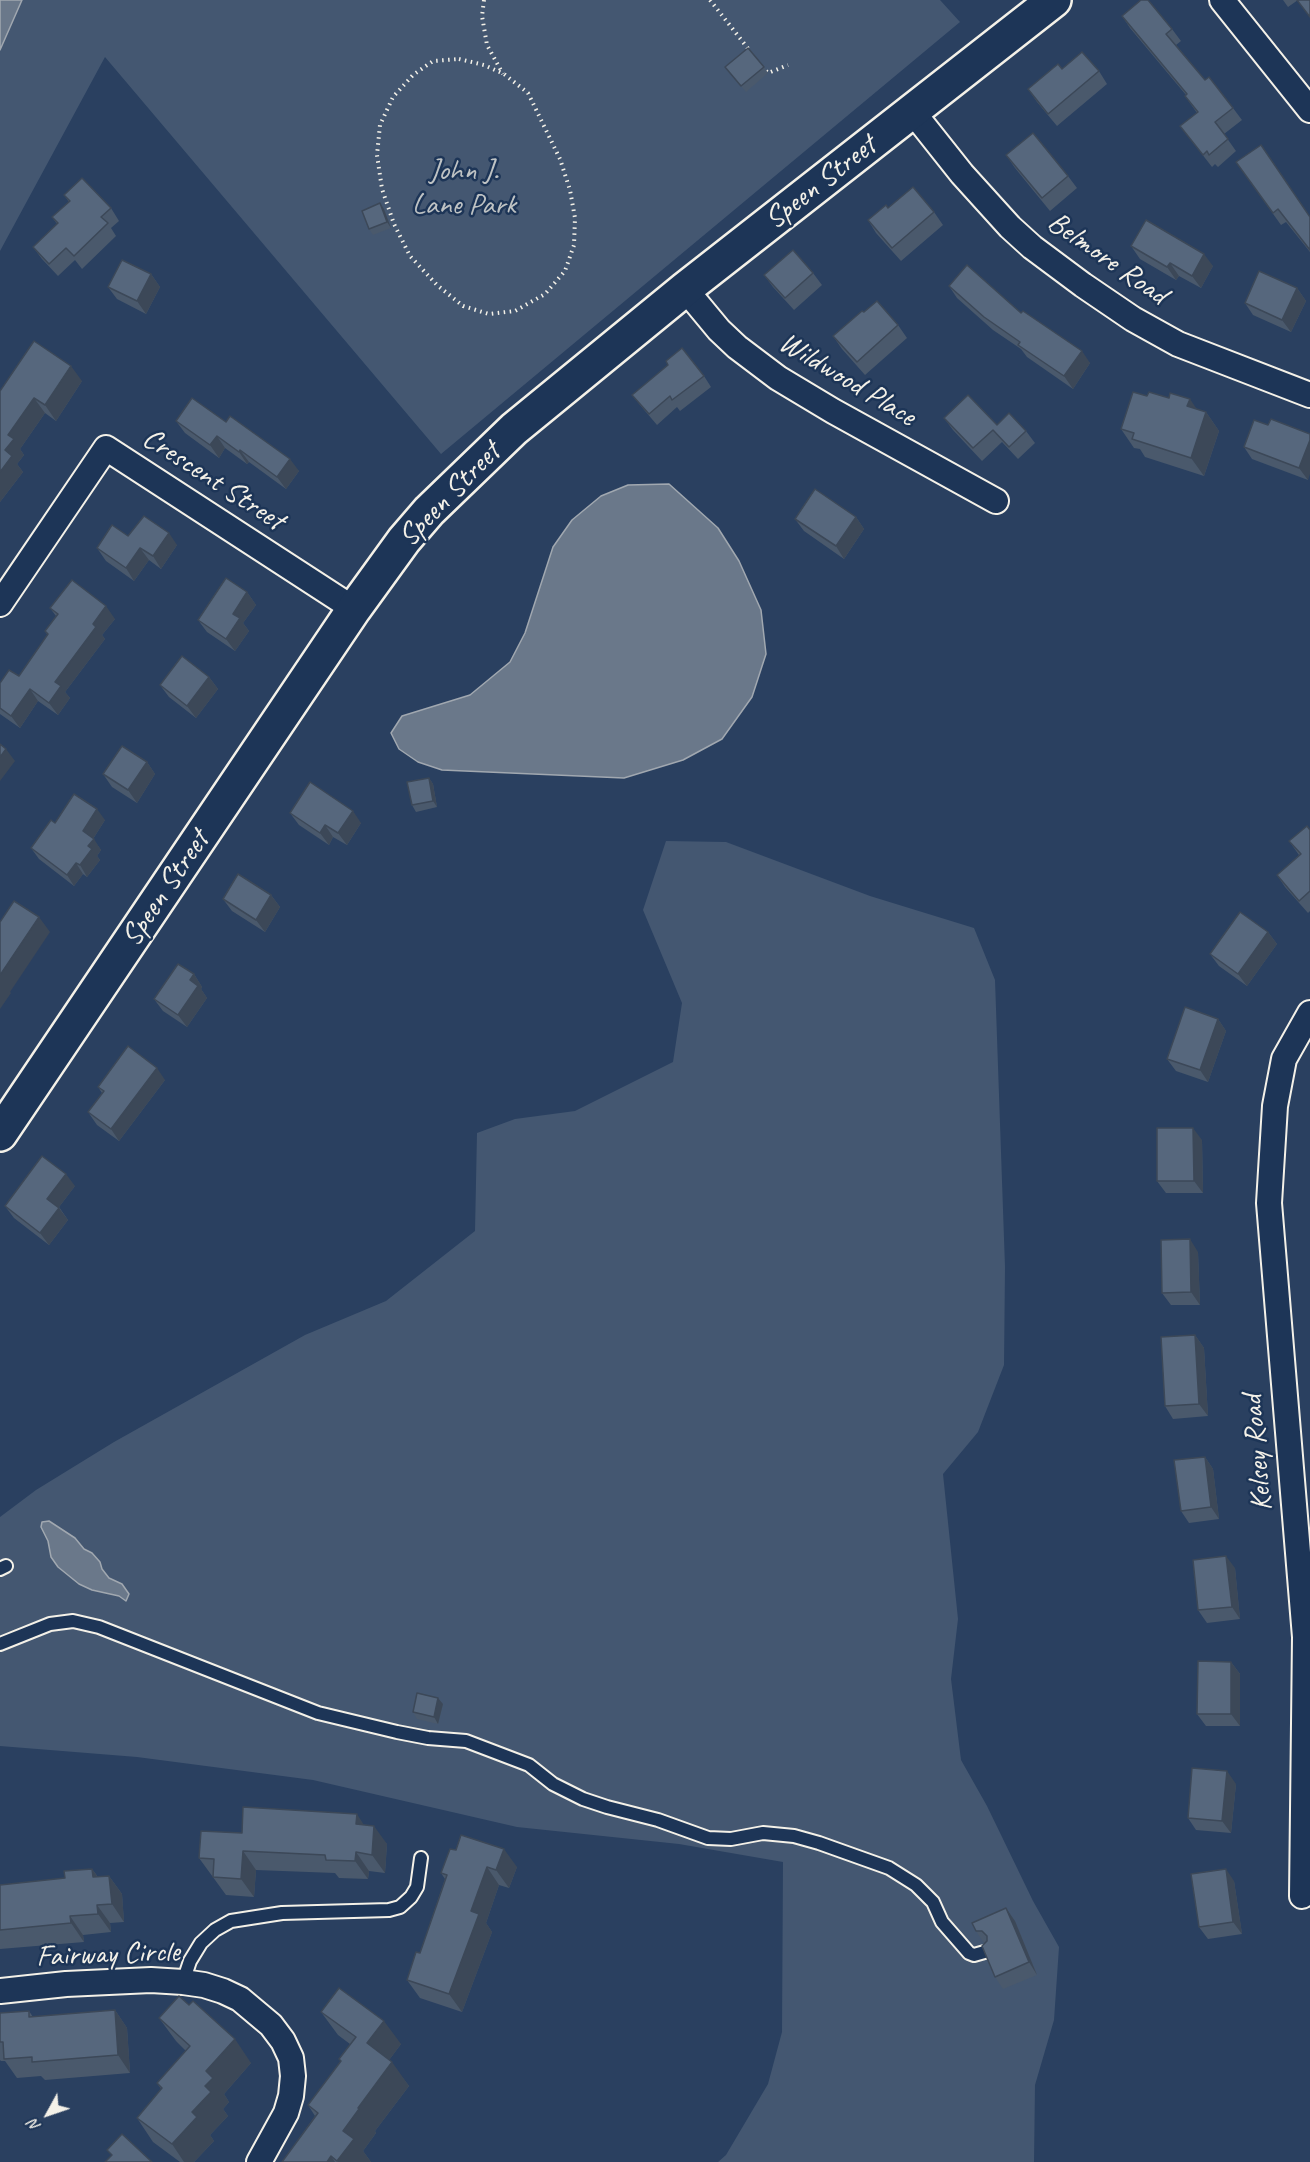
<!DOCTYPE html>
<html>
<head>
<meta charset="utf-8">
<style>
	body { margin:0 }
	#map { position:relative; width:1310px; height:2162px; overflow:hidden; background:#2a4060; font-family:Caveat,sans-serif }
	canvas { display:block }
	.north { position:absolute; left:18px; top:2084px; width:60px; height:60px; -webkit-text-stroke:4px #1d3557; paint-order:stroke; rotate:230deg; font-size:16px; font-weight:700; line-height:24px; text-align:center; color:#f4f1e8 }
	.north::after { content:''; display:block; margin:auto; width:21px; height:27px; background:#f4f1e8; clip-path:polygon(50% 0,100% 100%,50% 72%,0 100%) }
</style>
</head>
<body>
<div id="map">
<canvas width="1310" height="2162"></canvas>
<div class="north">N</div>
</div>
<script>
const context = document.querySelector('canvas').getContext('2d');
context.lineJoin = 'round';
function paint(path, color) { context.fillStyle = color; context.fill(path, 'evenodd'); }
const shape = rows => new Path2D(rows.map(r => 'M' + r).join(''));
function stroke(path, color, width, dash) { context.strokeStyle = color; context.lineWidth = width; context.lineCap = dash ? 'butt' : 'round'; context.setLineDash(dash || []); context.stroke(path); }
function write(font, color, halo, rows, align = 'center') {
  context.font = font + ' Caveat,sans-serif'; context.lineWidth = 5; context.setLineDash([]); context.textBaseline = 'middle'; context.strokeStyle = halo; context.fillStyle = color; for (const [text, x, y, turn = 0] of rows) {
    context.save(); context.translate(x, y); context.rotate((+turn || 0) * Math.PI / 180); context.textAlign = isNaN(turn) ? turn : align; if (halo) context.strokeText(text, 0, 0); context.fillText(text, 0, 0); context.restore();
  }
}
paint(shape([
	[22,0,940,0,960,22,441,454,105,57,0,251,0,50],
	[666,841,726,842,870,896,974,928,995,980,1005,1267,1004,1365,978,1432,943,1474,958,1619,951,1679,961,1760,987,1806,1033,1901,1059,1947,1054,2020,1035,2085,1034,2162,718,2162,726,2155,768,2084,782,2032,783,1862,679,1844,517,1827,313,1780,137,1757,0,1746,0,1517,36,1490,114,1442,305,1335,386,1301,475,1231,477,1133,515,1119,575,1111,673,1062,682,1003,643,910]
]), '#445771');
const water = shape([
	[0,0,22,0,0,50,0,0],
	[669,484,718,528,739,561,761,610,766,654,752,697,722,739,683,760,624,778,442,770,418,762,399,749,391,733,402,716,470,695,510,662,525,633,553,547,572,520,601,496,628,485,669,484],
	[49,1521,75,1538,84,1549,92,1553,100,1562,102,1569,109,1578,122,1584,129,1594,126,1601,119,1596,92,1590,79,1584,58,1567,51,1557,48,1541,41,1527,42,1522,49,1521]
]);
paint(water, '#6a788a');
stroke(water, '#a1a8b0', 1.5);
const lane = shape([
	[0,1569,6,1566],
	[0,1644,50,1624,73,1621,99,1627,318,1713,397,1732,428,1738,466,1741,529,1765,553,1784,583,1799,607,1807,658,1820,708,1838,731,1839,763,1833,794,1836,819,1843,889,1868,916,1885,933,1902,942,1922,969,1953,974,1955,988,1951],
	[183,1982,190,1961,201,1943,215,1930,231,1921,282,1913,389,1910,400,1907,411,1897,417,1887,421,1858]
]);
const street = shape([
	[1222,0,1310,110],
	[912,111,962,174,1010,227,1032,247,1083,285,1133,319,1178,344,1310,395],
	[685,289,719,330,737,347,778,378,833,411,996,501],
	[0,604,106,448,354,609],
	[1302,1896,1305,1637,1269,1203,1275,1106,1284,1059,1310,1013],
	[0,1991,66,1984,151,1980,183,1982,204,1985,223,1991,240,1999,271,2025,283,2041,291,2058,293,2076,291,2096,286,2113,259,2162]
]);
const secondary = shape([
	[0,1134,354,609,404,540,429,511,514,429,685,289,1054,0]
]);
stroke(lane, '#f4f1e8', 16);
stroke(street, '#f4f1e8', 28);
stroke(secondary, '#f4f1e8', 38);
stroke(shape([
	[484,0,482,16,487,45,503,74],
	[710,0,750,51],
	[459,59,484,65,504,74,528,93,560,159,570,190,575,218,574,245,565,271,545,294,515,311,489,314,463,306,437,285,410,256,394,224,382,189,377,155,380,125,393,97,413,75,433,61,459,59],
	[766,71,768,73,788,65]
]), '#f4f1e8', 4, [1.5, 4.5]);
stroke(lane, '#1d3557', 12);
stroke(street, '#1d3557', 24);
stroke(secondary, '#1d3557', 33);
paint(shape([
	[1283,0,1310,0,1298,0,1288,7],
	[1122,16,1172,29,1181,41,1176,45,1205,80,1233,108,1242,120,1224,134,1236,151,1218,167,1215,164,1212,167,1180,126,1197,113,1185,96,1186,95,1130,28],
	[725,67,764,67,768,73,746,92],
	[1062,69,1099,71,1107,84,1057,126,1037,102,1028,89],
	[1006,155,1068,176,1077,188,1050,211,1015,168],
	[1236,162,1310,217,1310,252,1286,222,1281,225],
	[64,195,111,208,119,221,111,228,116,236,82,269,75,260,58,276,42,259,33,247,57,224,52,217,69,202],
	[888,208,934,212,943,225,901,261,876,233,868,220],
	[384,209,391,228,373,235,369,229],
	[1131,246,1213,266,1201,288,1179,276,1176,280,1140,259],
	[813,273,822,285,794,310,773,287,764,275],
	[151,274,160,287,146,314,117,299,108,287],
	[949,286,1021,313,1090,363,1073,389,1027,357,1021,349,993,330,957,298],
	[1297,288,1306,301,1291,332,1253,315,1245,303],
	[864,312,898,325,907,338,865,375,842,349,833,336],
	[704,376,711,387,680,411,677,407,657,425,640,405,632,395],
	[82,381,56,421,45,413,20,449,24,455,17,464,23,472,0,502,0,391],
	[1197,409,1206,412,1219,431,1204,476,1145,457,1140,449,1134,448,1121,429],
	[944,418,997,425,1026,431,1035,443,1018,459,1002,442,982,461,953,430],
	[176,421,226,422,299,471,286,489,249,462,247,464,225,448,219,458,185,433],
	[1268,425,1310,434,1308,480,1252,459,1244,447],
	[856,517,864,529,844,559,804,531,795,519],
	[177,545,161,569,149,560,134,581,106,561,97,548],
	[247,592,256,605,243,623,249,631,235,651,207,632,198,620],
	[50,608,115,619,102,635,105,639,65,692,70,698,58,715,38,701,20,728,0,714,0,683,19,676,48,636,45,631,56,616],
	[209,677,218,689,196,718,169,697,160,685],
	[147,762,155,774,137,803,112,787,103,774],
	[429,778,433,784,437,807,416,812,412,805],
	[290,813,361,823,347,845,333,837,329,845,299,825],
	[105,820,93,839,101,850,97,856,100,860,87,877,83,874,74,886,39,859,31,848,55,823],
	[1310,830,1310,911,1308,913,1285,887,1277,875,1299,855,1289,841],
	[271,895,280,907,265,932,232,911,223,899],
	[1268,932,1277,944,1247,986,1219,966,1210,954],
	[194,974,202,987,201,989,207,998,187,1027,163,1011,154,999],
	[1218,1019,1226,1031,1208,1082,1176,1071,1167,1059],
	[165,1080,119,1141,97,1125,88,1112,102,1093,98,1087],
	[1202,1140,1203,1193,1166,1193,1157,1181],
	[75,1186,59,1207,68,1220,49,1245,14,1218,5,1206],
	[1198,1252,1200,1305,1171,1305,1162,1293],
	[1195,1335,1204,1348,1208,1416,1173,1419,1165,1406],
	[1205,1457,1213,1469,1219,1519,1189,1523,1181,1511],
	[1235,1568,1240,1619,1207,1623,1198,1610],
	[1231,1662,1240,1674,1240,1726,1206,1726,1197,1714],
	[443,1704,438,1724,417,1719,413,1712],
	[1236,1784,1231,1833,1196,1830,1188,1818],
	[364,1825,387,1844,385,1873,369,1871,368,1879,339,1878,335,1873,256,1870,254,1897,226,1895,199,1858,242,1833],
	[450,1849,517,1867,509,1888,499,1885,486,1923,492,1932,462,2012,420,1998,407,1980,420,1953,445,1879,441,1873],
	[92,1869,98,1877,109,1876,122,1894,124,1922,110,1923,111,1932,83,1935,84,1942,0,1949,0,1885,65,1878],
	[1234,1881,1242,1934,1208,1939,1199,1927],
	[1015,1921,1037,1975,1003,1989,995,1977,984,1943,976,1931],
	[115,2010,127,2028,130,2073,45,2080,41,2076,17,2078,5,2061,1,2061,0,2060,0,2013,29,2011,33,2017],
	[321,2012,401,2044,389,2060,409,2086,375,2131,376,2133,363,2151,371,2162,282,2162,315,2116,308,2105,341,2061,339,2059,350,2044,338,2035],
	[159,2018,251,2063,224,2094,229,2102,223,2109,228,2116,210,2135,214,2141,194,2162,180,2162,153,2142,137,2118,161,2089,157,2083,186,2051,176,2041]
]), '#4a596c');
paint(shape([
	[380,203,384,209,391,228,387,222],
	[1204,254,1213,266,1201,288,1192,276],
	[1170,263,1179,276,1176,280,1167,267],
	[151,274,160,287,146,314,137,301],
	[1297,288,1306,301,1291,332,1282,320],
	[1082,351,1090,363,1073,389,1064,376],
	[71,366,82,381,56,421,45,405],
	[34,398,45,413,20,449,24,455,17,464,23,472,0,502,0,472,8,435],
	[1190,399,1202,417,1187,406],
	[1206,412,1219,431,1204,476,1191,458],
	[217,436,225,448,219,458,210,445],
	[1310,440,1310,474,1308,480,1299,468],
	[240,450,249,462,247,464,239,452],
	[290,459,299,471,286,489,277,477],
	[856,517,864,529,844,559,836,546],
	[169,533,177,545,161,569,153,556],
	[140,548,149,560,134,581,126,568],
	[247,592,256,605,243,623,249,631,235,651,226,639,233,614],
	[106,606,115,619,102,635,105,639,65,692,70,698,58,715,49,703,55,682,93,624],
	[209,677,218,689,196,718,187,706],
	[30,689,38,701,20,728,11,716],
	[6,749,15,761,0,781,0,757],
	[147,762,155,774,137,803,128,790],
	[429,778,433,784,437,807,433,801],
	[97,809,105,820,91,842,83,831],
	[353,811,361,823,347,845,338,833],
	[325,825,333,837,329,845,320,833],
	[94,839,101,850,97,856,100,860,87,877,80,865,88,846],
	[76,863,83,874,74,886,67,875],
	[271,895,280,907,265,932,256,920],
	[39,917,50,932,10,992,11,993,0,1009,0,975],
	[1268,932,1277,944,1247,986,1238,974],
	[194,974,202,987,201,989,207,998,187,1027,178,1015,190,980],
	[1218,1019,1226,1031,1208,1082,1200,1070],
	[157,1068,165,1080,119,1141,111,1129],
	[1193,1128,1202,1140,1203,1193,1194,1181],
	[66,1174,75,1186,56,1211,47,1199],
	[59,1208,68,1220,49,1245,40,1233],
	[1190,1239,1198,1252,1200,1305,1191,1292],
	[1195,1335,1204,1348,1208,1416,1199,1404],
	[1205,1457,1213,1469,1219,1519,1211,1507],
	[1226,1556,1235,1568,1240,1619,1232,1607],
	[1231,1662,1240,1674,1240,1726,1231,1714],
	[438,1698,443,1704,438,1724,434,1717],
	[1227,1771,1236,1784,1231,1833,1222,1821],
	[357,1814,369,1833,356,1824],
	[374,1826,387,1844,385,1873,372,1855],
	[504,1849,517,1867,509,1888,496,1870],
	[243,1851,256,1870,254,1897,241,1879],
	[356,1852,369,1871,368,1879,355,1861],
	[487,1867,499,1885,486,1923,492,1932,462,2012,449,1994,471,1911],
	[92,1869,105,1887,93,1877],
	[1226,1869,1234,1881,1242,1934,1233,1922],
	[109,1876,122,1894,124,1922,112,1904],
	[97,1905,110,1923,111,1932,98,1914],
	[1006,1908,1015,1921,1037,1975,1029,1962],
	[70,1916,83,1935,84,1942,71,1923],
	[115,2010,127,2028,130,2073,118,2055],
	[384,2021,401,2044,384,2067,367,2043],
	[235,2039,251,2063,224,2094,229,2102,223,2109,228,2116,210,2135,214,2141,194,2162,184,2162,172,2144,192,2112,205,2086,206,2071],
	[392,2062,409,2086,375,2131,376,2133,363,2151,371,2162,338,2162,337,2161,343,2131,358,2108],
	[331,2156,335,2162,327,2162]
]), '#3c4858');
const building = shape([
	[1141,0,1148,0,1172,29,1166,34,1205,80,1209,77,1233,108,1215,122,1228,139,1209,155,1207,151,1203,155,1180,126,1198,112,1185,96,1187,94,1122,16,1141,0],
	[1297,0,1310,0,1310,17,1297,0],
	[748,48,764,67,741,86,725,67,748,48],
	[1082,52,1099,71,1048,114,1028,89,1058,64,1062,69,1082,52],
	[1033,133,1068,176,1042,198,1006,155,1033,133],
	[1261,145,1310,217,1310,250,1278,209,1273,213,1236,162,1261,145],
	[82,178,111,208,101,217,108,223,74,256,66,248,49,264,33,247,58,223,52,217,70,201,64,195,82,178],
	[913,187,934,212,892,248,868,220,886,205,888,208,913,187],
	[380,203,387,222,369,229,362,211,380,203],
	[1146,220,1204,254,1192,276,1170,263,1167,267,1131,246,1146,220],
	[793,250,813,273,785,298,764,275,793,250],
	[122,260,151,274,137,301,108,287,122,260],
	[967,265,1021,313,1023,311,1082,351,1064,376,1018,345,1020,342,984,317,949,286,967,265],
	[1259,271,1297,288,1282,320,1245,303,1259,271],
	[877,301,898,325,857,362,833,336,862,311,864,312,877,301],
	[34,341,71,366,45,405,34,398,8,435,14,439,5,450,12,456,0,472,0,391,34,341],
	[682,348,704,376,672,400,670,396,649,414,632,395,668,365,666,361,682,348],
	[1133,392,1147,396,1149,392,1169,398,1170,393,1190,399,1187,406,1206,412,1191,458,1132,439,1134,433,1121,429,1133,392],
	[968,395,997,425,1009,413,1026,431,1009,447,993,430,973,448,944,418,968,395],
	[192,398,226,422,230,416,290,459,277,477,240,450,239,452,217,436,210,445,176,421,192,398],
	[1271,419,1310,434,1310,440,1299,468,1244,447,1254,420,1268,425,1271,419],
	[815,489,856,517,836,546,795,519,815,489],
	[144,516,169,533,153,556,140,548,126,568,97,548,112,525,128,536,144,516],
	[226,578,247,592,233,614,240,618,226,639,198,620,226,578],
	[72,580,106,606,93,624,96,627,55,682,61,686,49,703,30,689,11,716,0,708,0,683,9,670,19,676,48,634,45,631,58,614,50,608,72,580],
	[182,656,209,677,187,706,160,685,182,656],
	[0,744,6,749,0,757,0,744],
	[122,746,147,762,128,790,103,774,122,746],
	[429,778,433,801,412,805,407,782,429,778],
	[310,782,353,811,338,833,325,825,320,833,290,813,310,782],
	[74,794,97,809,83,831,94,839,88,846,92,849,80,865,76,863,67,875,31,848,51,820,55,823,74,794],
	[1307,826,1310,830,1310,891,1299,901,1277,875,1301,854,1289,841,1307,826],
	[238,874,271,895,256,920,223,899,238,874],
	[14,901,39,917,0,975,0,922,14,901],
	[1240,912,1268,932,1238,974,1210,954,1240,912],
	[178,964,194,974,190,980,198,986,178,1015,154,999,178,964],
	[1185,1007,1218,1019,1200,1070,1167,1059,1185,1007],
	[128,1046,157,1068,111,1129,88,1112,104,1091,98,1087,128,1046],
	[1157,1128,1193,1128,1194,1181,1157,1181,1157,1128],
	[42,1156,66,1174,47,1199,59,1208,40,1233,5,1206,42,1156],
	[1190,1239,1191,1292,1162,1293,1161,1240,1190,1239],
	[1195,1335,1199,1404,1165,1406,1161,1337,1195,1335],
	[1205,1457,1211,1507,1181,1511,1174,1460,1205,1457],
	[1226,1556,1232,1607,1198,1610,1193,1560,1226,1556],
	[1198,1661,1231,1662,1231,1714,1197,1714,1198,1661],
	[417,1693,438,1698,434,1717,413,1712,417,1693],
	[1192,1768,1227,1771,1222,1821,1188,1818,1192,1768],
	[243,1807,357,1814,356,1824,374,1826,372,1855,356,1852,355,1861,326,1860,325,1855,243,1851,241,1879,213,1877,214,1859,199,1858,201,1831,242,1833,243,1807],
	[461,1835,504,1849,496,1870,487,1867,471,1911,479,1914,449,1994,407,1980,416,1952,420,1953,447,1875,441,1873,450,1849,456,1850,461,1835],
	[92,1869,93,1877,109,1876,112,1904,97,1905,98,1914,70,1916,71,1923,0,1930,0,1885,65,1878,64,1871,92,1869],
	[1226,1869,1233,1922,1199,1927,1191,1874,1226,1869],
	[1006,1908,1029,1962,995,1977,982,1946,987,1941,987,1936,982,1931,976,1931,972,1923,1006,1908],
	[339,1988,384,2021,367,2043,392,2062,358,2108,359,2109,343,2131,354,2139,337,2161,331,2156,327,2162,282,2162,318,2113,308,2105,341,2061,339,2059,356,2037,321,2012,339,1988],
	[179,1996,189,2005,193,2001,235,2039,206,2071,213,2078,205,2086,211,2092,192,2112,197,2117,172,2144,137,2118,162,2088,157,2083,190,2046,159,2018,179,1996],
	[115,2010,118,2055,32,2062,32,2057,4,2059,3,2042,0,2042,0,2013,29,2011,29,2017,115,2010],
	[122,2134,152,2162,105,2162,112,2155,107,2150,122,2134]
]);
paint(building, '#56677d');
stroke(building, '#3c4858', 1.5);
write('30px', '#bfc3c4', '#1d3557', [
	["John J.",464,171],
	["Lane Park",464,205]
]);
write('30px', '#f4f1e8', '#1d3557', [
	["Speen Street",821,183,-38],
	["Belmore Road",1107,259,35],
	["Wildwood Place",847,380,31],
	["Crescent Street",213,480,33],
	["Speen Street",450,495,-46],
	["Speen Street",166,889,-56],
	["Kelsey Road",1258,1453,-95],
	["Fairway Circle",108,1955,-2]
]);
</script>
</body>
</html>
